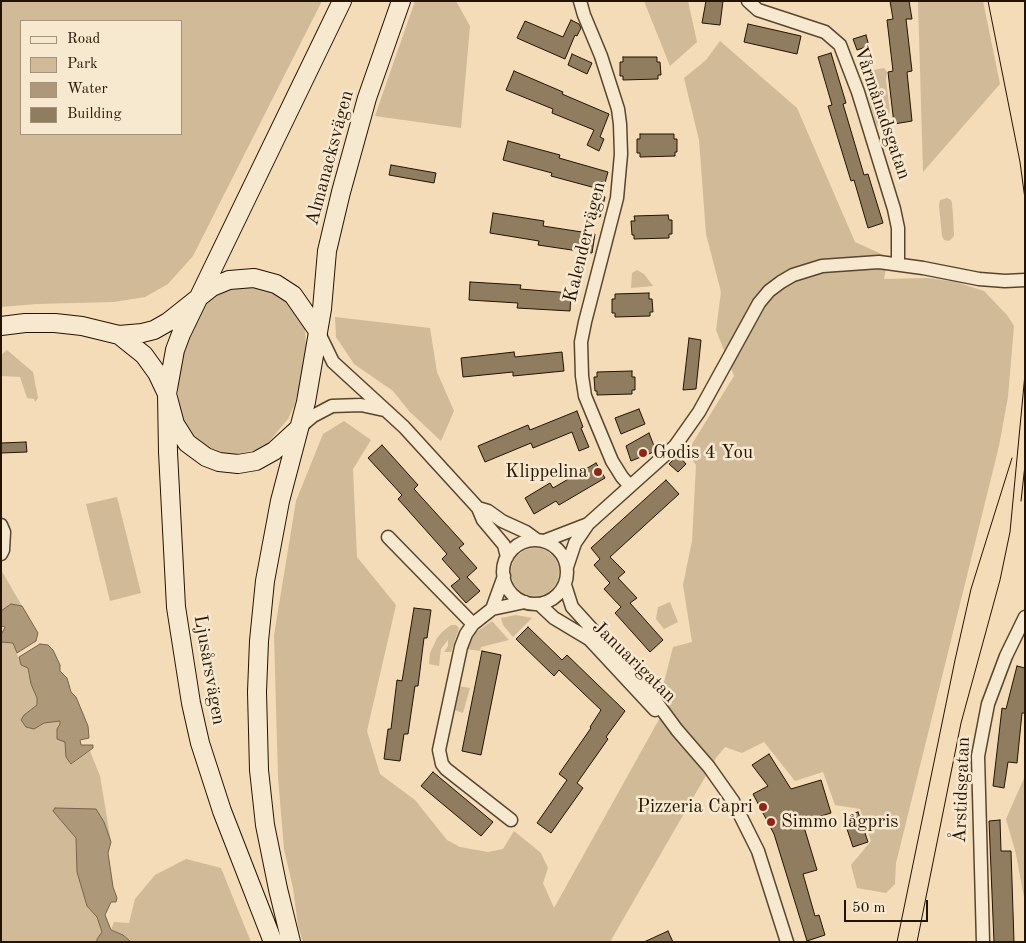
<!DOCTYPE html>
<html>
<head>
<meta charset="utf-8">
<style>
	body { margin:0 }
	#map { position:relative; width:1026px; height:943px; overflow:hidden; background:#f3dcb7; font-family:"Old Standard TT",serif }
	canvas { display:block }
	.frame { position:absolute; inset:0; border:2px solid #241300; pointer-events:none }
	.legend { position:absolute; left:20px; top:20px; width:162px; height:115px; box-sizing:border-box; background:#f7e8d0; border:1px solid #a3937d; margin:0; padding:6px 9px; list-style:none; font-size:15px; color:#241300 }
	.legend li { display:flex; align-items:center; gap:10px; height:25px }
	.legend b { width:25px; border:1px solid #a3937d }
	.scale { position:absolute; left:844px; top:900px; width:84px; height:22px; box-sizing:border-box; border:2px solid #241300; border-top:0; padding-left:6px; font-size:15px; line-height:18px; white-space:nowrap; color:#241300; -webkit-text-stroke:4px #f7e8d0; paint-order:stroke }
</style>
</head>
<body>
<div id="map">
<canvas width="1026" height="943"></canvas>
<div class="frame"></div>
<ul class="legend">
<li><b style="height:6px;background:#f7e8d0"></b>Road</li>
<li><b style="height:14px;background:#d0ba98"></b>Park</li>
<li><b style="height:14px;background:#ad9879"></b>Water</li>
<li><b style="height:14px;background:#907c5f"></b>Building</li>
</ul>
<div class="scale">50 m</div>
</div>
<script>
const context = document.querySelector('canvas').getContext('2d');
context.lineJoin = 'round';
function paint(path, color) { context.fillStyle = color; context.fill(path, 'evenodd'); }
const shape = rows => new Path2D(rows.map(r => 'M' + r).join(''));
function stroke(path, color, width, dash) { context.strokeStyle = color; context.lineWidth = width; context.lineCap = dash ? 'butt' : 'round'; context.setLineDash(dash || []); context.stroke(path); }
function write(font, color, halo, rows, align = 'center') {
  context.font = font + ' "Old Standard TT",serif'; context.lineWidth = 5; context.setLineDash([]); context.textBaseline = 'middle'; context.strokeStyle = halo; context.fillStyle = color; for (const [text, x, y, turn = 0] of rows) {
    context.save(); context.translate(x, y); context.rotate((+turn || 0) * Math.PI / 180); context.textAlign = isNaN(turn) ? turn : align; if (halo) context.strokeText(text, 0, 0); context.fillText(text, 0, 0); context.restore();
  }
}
paint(shape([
	[1,1,322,1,193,256,168,284,145,297,114,302,37,304,1,307],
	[21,21,181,21,181,134,21,134],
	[415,1,456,1,470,26,461,128,375,116],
	[644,1,688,1,697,42,670,66],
	[918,1,983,1,1000,84,923,172],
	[720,41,797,108,855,242,888,257,884,279,928,278,956,282,984,291,1007,315,1014,326,1008,397,999,446,896,863,895,884,886,893,857,888,851,865,871,841,860,809,835,805,823,772,795,781,764,742,742,753,725,747,716,758,610,942,303,942,298,926,293,888,284,849,278,777,274,635,296,501,323,434,344,421,371,440,353,469,357,557,396,605,367,731,380,774,415,800,447,840,460,847,488,852,503,849,514,831,541,853,548,868,543,883,554,908,667,705,662,690,673,647,692,642,683,585,692,541,696,465,687,452,734,376,716,330,721,292,706,234,699,140,684,78,706,60],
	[884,68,887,72,886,80,890,112,882,124,877,126,868,97,872,97,871,91,869,84,863,83,863,75,869,71],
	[947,198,951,200,952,203,953,215,954,236,949,241,944,240,942,236,939,206,940,200],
	[637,270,644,274,653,286,631,288,632,273],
	[242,282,280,292,298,311,305,329,306,346,304,372,294,406,288,419,267,444,255,450,238,454,225,454,203,445,193,436,184,425,179,409,178,394,179,371,184,352,206,301,210,296],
	[335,317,430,328,437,372,454,411,441,441,409,411,393,391,354,364,336,337],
	[7,350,33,372,38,398,35,402,34,399,27,398,20,377,1,376,1,355],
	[117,497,141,593,110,601,86,504],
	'511 572a24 24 0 1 1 48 0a24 24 0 1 1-48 0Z',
	[1,570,4,575,22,606,11,604,1,611],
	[670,602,678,622,664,629,656,619,658,607],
	[516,615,532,618,513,637,503,625,501,618],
	[492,621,509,640,481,647,480,651,467,649,475,633],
	[451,625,456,625,459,628,451,652,444,652,448,646,448,640,441,649,439,666,429,664,430,653,437,638,442,632],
	[1,642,13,643,21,665,28,668,31,684,37,698,37,705,24,715,21,720,26,727,34,728,44,723,60,721,72,764,90,751,100,776,111,842,104,822,54,811,76,838,77,872,87,906,97,917,102,932,97,939,97,942,1,942],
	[458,686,470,688,463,713,454,710],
	[1025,776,1025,903,1016,854,1006,819],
	[186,859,221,868,251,942,131,942,123,935,111,930,114,922,129,923,135,899,155,875]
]), '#d0ba98');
const water = shape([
	[11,604,22,606,38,633,36,641,17,653,13,643,1,642,1,635,5,627,1,626,1,611,11,604],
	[40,644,48,645,53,650,60,665,60,671,67,678,71,692,76,697,88,726,89,738,80,740,81,745,93,745,93,748,71,764,66,757,65,742,57,739,57,729,60,724,60,721,44,723,34,729,26,727,21,720,24,715,37,705,37,698,31,684,28,668,21,665,19,657,40,644],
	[55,808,96,809,104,822,111,842,108,853,113,887,117,898,116,902,111,902,105,915,111,930,123,935,131,942,97,942,97,939,102,932,97,917,87,906,77,872,76,838,53,811,55,808]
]);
paint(water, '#ad9879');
stroke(water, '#766349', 1);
const building = shape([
	[706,1,723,1,720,25,702,23,706,1],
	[890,1,909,1,912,19,906,19,912,71,907,72,912,121,894,124,888,72,893,71,887,20,893,19,890,1],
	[571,20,579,24,581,28,577,36,575,35,565,59,517,38,525,21,563,37,571,20],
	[748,24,801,36,797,54,744,42,748,24],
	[866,35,869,46,857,50,853,39,866,35],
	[831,53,846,103,843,104,864,175,868,174,883,223,868,228,854,180,851,181,828,106,832,105,818,57,831,53],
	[572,54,592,63,587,74,568,65,572,54],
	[623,57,657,57,657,62,660,62,661,75,658,75,658,79,623,80,623,76,620,76,620,62,623,62,623,57],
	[514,71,563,92,562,94,609,114,600,137,604,139,599,151,587,145,594,130,552,113,553,109,506,90,514,71],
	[640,134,674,134,674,139,677,139,677,152,675,152,675,156,640,157,640,153,637,153,637,139,640,139,640,134],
	[508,141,560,155,559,158,608,172,603,190,551,176,552,173,503,160,508,141],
	[391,165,436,173,434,183,389,175,391,165],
	[594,194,605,197,600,217,589,215,594,194],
	[493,213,544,221,543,226,595,234,592,253,538,245,539,241,490,233,493,213],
	[668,215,669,220,672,220,672,234,669,234,669,238,634,239,634,235,632,235,631,221,635,221,634,216,668,215],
	[470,282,521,285,520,289,571,293,570,311,517,308,518,303,469,300,470,282],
	[649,293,649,299,652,299,653,312,650,312,650,316,615,317,615,313,612,313,612,299,615,299,615,294,649,293],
	[689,338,701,340,696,389,683,390,689,338],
	[514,352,515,357,562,352,564,371,513,376,513,372,463,377,461,358,514,352],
	[632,371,632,377,635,377,635,390,632,390,632,394,597,395,597,391,595,391,594,377,597,377,597,372,632,371],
	[639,409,645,424,621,434,615,418,639,409],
	[577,411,583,427,581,428,589,447,579,451,572,432,533,448,531,443,485,462,478,446,528,425,530,430,577,411],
	[649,433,656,451,631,461,626,446,649,433],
	[26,442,27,452,1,453,1,443,26,442],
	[382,445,418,485,414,489,464,544,459,548,477,568,467,577,480,591,466,603,451,586,460,579,442,559,447,554,398,499,402,495,368,458,382,445],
	[678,455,686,464,678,472,669,464,678,455],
	[596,463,605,478,559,505,556,501,534,514,525,498,550,483,553,488,596,463],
	[666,480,679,494,610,557,625,572,618,578,637,598,630,603,663,640,650,652,615,613,621,607,604,589,610,583,594,565,600,559,591,548,666,480],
	[414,608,431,610,427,638,424,638,418,686,415,686,408,734,404,734,400,761,384,759,388,729,391,729,397,680,402,681,414,608],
	[528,627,562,660,567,655,625,711,606,737,608,739,577,783,583,788,551,833,537,823,567,780,559,774,591,728,590,727,601,710,559,670,554,676,516,639,528,627],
	[482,651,501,655,481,755,462,751,482,651],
	[1017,666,1025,668,1025,713,1022,713,1017,763,1008,762,1004,788,993,786,1002,708,1006,709,1017,666],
	[769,754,791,789,821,780,831,813,811,819,813,824,804,827,817,870,803,874,815,916,819,915,825,935,807,941,774,834,753,794,768,786,752,765,769,754],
	[433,772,493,822,481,836,421,786,433,772],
	[858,812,868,842,853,847,843,817,858,812],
	[1000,820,1001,851,1011,851,1014,942,994,942,989,821,1000,820],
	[668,931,673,942,644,942,668,931]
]);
paint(building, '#907c5f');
stroke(building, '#241300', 1);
const street = shape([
	[580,1,584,15,601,56,618,109,620,124,621,154,617,198,585,322,581,342,582,376,585,396,612,461,622,477,630,486],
	[748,1,758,10,825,32,840,45,858,92,894,209,898,228,898,264],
	[318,331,333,362,404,427,478,508,483,520,504,545,507,557],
	[299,428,313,416,332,406,361,405,384,410],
	[478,508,488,511,502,521,526,532,537,540],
	[1,525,4,532,3,550,1,554],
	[388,537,473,624],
	'503 572a32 32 0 1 1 64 0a32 32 0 1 1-64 0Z',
	[544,541,588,524],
	[567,567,575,543,588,524,675,446,699,412,759,303,769,291,781,282,793,275,822,266,879,262,923,268,979,279,1005,281,1025,280],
	[504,576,492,609,473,624,466,634,461,647,439,750,442,764,446,769,511,820],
	[565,585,572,607,649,692,677,730,709,767,733,801,758,851,787,942],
	[539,604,554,618,589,639,655,710],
	[492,609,525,602],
	[983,942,978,756,988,704,1006,656,1025,617]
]);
const secondary = shape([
	[1,326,25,323,55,323,82,326,119,335,142,333,154,330,168,322,212,287,229,280,254,278,276,284,293,295,318,331],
	[119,335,144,355,157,373,167,394,168,452,176,607,191,703,200,743,222,811,273,942],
	[299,428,274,451,256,461,238,464,219,462,206,457,187,443,175,424,167,394,175,350,181,334,342,1],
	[291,942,278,889,265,825,259,770,257,692,259,641,265,581,280,501,306,402,322,309,327,251,341,192,367,98,401,1]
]);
stroke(street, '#58452e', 15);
stroke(secondary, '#241300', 20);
stroke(street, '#f7e8d0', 12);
stroke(secondary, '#f7e8d0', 18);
stroke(shape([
	[988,1,1020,162,1025,199],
	[1021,501,1025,465],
	[897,942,955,660,971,589,1012,458],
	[917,942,961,723,1000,580,1010,532,1025,374]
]), '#241300', 1);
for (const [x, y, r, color] of [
	[643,453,5,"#8f2418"],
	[598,472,5,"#8f2418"],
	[763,807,5,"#8f2418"],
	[771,822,5,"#8f2418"]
]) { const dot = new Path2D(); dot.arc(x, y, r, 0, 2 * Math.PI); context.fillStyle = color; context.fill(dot); stroke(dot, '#f7e8d0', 2); }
write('19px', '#241300', '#f7e8d0', [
	["Vårmånadsgatan",882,113,71],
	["Almanacksvägen",330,158,-75],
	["Kalendervägen",585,242,-76],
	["Januarigatan",634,662,44],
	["Ljusårsvägen",209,670,80],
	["Årstidsgatan",962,790,-88]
]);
write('19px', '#241300', '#f7e8d0', [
	["Godis 4 You",653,453],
	["Klippelina",588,472,"right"],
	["Pizzeria Capri",753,807,"right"],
	["Simmo lågpris",781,822]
], 'left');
</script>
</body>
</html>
